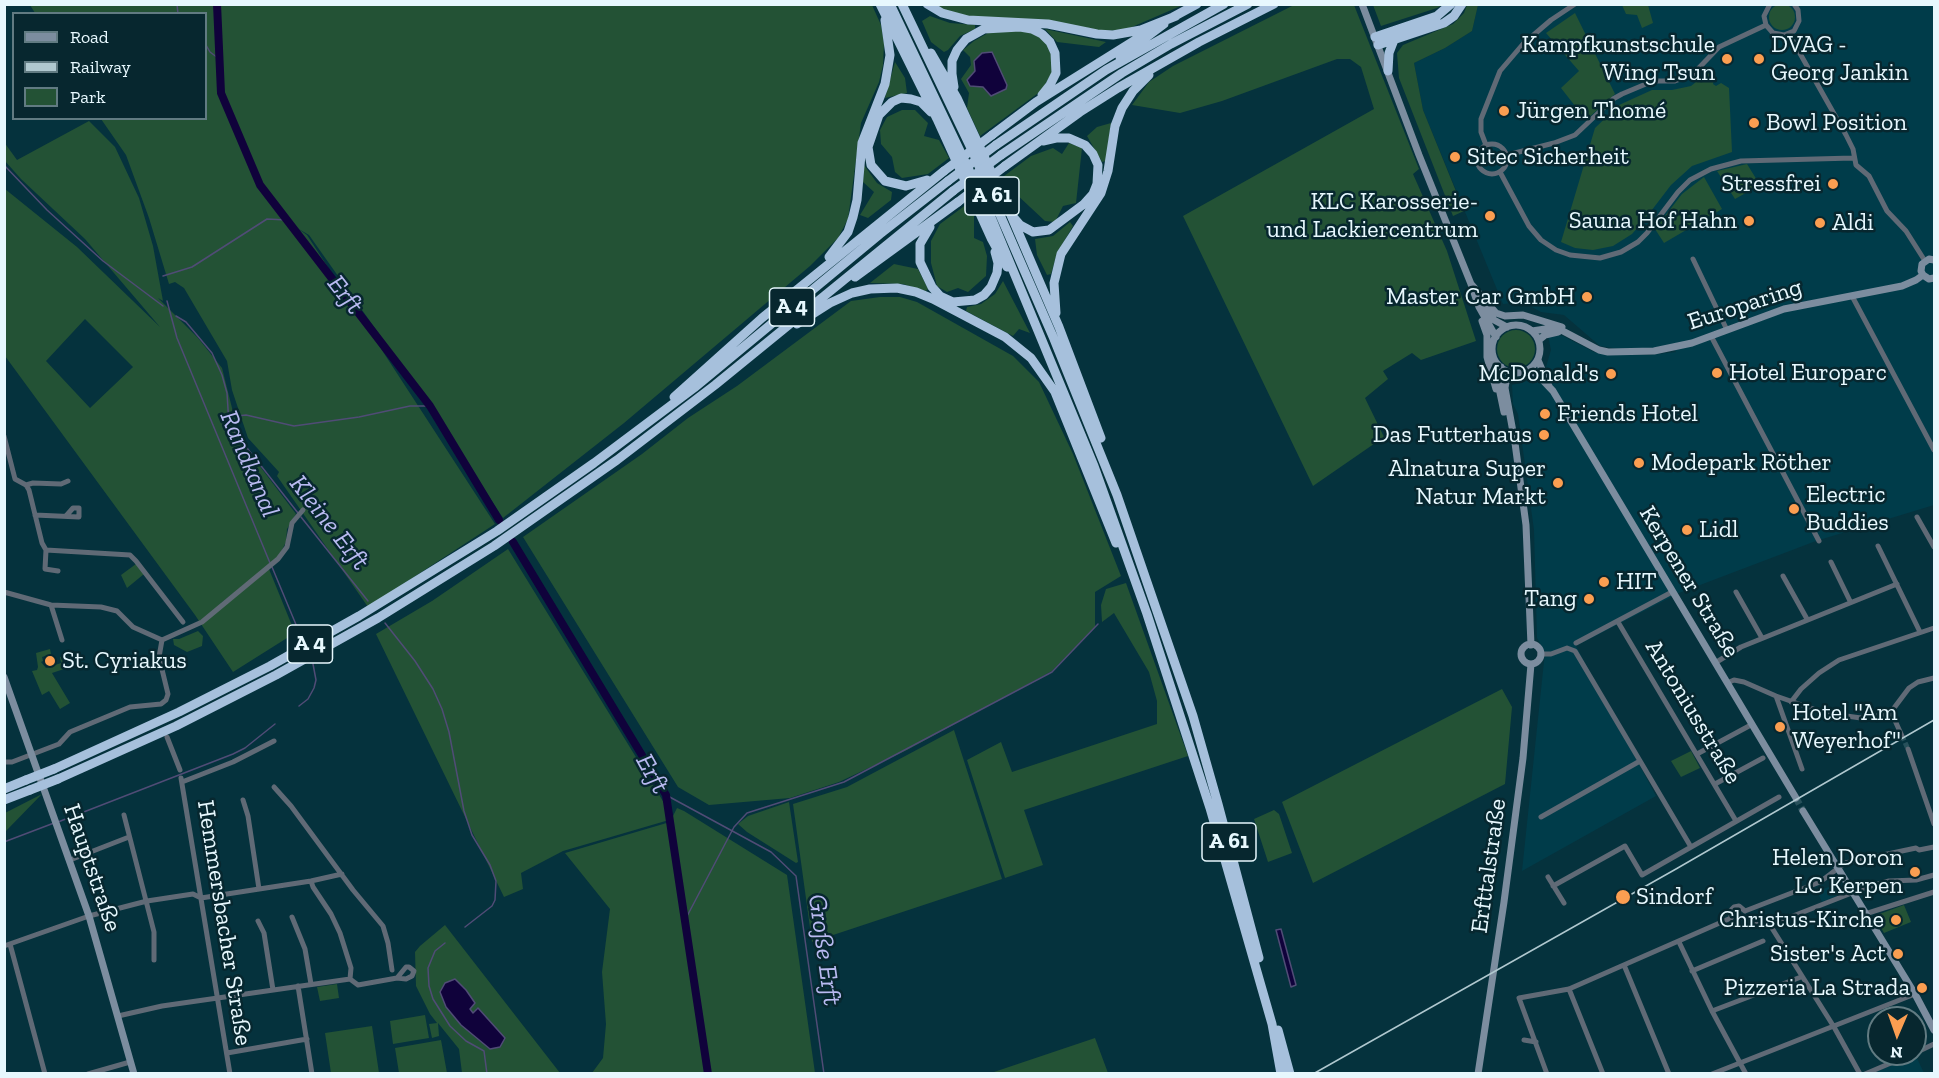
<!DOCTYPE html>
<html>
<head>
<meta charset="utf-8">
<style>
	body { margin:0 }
	#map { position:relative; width:1939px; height:1078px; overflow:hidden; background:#05323d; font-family:"Zilla Slab",serif }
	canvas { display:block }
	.frame { position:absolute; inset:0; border:6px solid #e7f8fe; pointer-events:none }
	.legend { position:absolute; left:12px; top:12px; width:195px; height:108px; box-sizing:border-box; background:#07272f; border:2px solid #617b82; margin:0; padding:8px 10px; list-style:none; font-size:18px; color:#e7f8fe }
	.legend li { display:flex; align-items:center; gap:12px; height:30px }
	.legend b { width:30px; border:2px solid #617b82 }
	.north { position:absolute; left:1867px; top:1006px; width:60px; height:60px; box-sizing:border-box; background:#07272f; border:2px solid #617b82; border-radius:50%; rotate:182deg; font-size:16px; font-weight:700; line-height:24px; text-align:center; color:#e7f8fe }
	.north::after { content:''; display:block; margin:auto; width:21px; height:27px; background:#fb9e51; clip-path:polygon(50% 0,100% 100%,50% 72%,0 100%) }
</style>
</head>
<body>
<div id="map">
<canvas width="1939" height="1078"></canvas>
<div class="frame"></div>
<ul class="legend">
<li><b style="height:8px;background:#7c8d9f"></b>Road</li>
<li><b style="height:8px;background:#b0c8cf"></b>Railway</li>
<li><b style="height:16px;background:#235235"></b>Park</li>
</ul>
<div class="north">N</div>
</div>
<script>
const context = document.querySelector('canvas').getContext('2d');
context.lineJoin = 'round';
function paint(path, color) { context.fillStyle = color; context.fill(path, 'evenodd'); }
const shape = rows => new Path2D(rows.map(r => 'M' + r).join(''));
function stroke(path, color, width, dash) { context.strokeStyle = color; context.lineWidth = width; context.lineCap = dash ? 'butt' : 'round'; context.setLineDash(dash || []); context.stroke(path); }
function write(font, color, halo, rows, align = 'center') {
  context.font = font + ' "Zilla Slab",serif'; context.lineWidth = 5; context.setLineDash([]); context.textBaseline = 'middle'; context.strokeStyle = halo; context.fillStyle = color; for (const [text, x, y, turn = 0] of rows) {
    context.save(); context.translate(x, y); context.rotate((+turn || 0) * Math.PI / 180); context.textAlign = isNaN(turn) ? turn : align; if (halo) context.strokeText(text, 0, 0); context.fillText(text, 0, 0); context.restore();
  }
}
paint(shape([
	[1478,5,1934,5,1934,505,1816,541,1679,593,1576,646,1656,796,1522,871,1545,652,1537,638,1534,530,1518,414,1513,404,1512,385,1535,379,1546,367,1551,350,1548,336,1554,334,1563,336,1594,352,1603,354,1650,355,1676,352,1672,346,1643,350,1619,349,1600,346,1564,315,1541,312,1523,302,1503,304,1423,110,1414,63,1445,48,1472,31],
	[1836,881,1844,893,1822,902,1817,891,1829,887],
	[1915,1054,1924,1073,1872,1074]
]), '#003c4a');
paint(shape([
	[1296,4,1354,5,1419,169,1413,174,1447,251,1476,341,1421,360,1412,353,1383,371,1388,379,1365,398,1384,437,1313,486,1183,216,1374,109,1361,67,1350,59,1337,59,1222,101,1180,113,1132,105,1149,82,1173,66],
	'1769 17a13 13 0 1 1 26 0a13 13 0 1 1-26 0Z',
	[30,5,872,5,881,25,884,43,883,65,879,82,861,123,848,219,838,238,810,266,624,423,503,518,430,406,309,235,297,228,307,235,495,524,368,607,277,476,279,472,248,438,232,390,227,361,184,288,175,282,169,284,149,218,126,155,101,119,206,118,206,14,35,13],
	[931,5,1183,5,1125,30,1102,31,1047,20,968,18],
	[1373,5,1442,5,1437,8,1381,26],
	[1467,5,1478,5,1472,31,1445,48,1414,63,1423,110,1464,211,1453,216,1399,78,1397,53,1403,45,1453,24,1464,13],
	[1622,5,1648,5,1653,23,1642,28,1637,15,1626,14],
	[1575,13,1615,94,1586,120,1561,88,1579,71,1546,33],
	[930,16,950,23,975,25,975,29,960,36,948,50,944,52,931,42,922,21],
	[1045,29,1106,42,1099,47,1057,42],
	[1009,30,1032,32,1042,37,1053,53,1053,71,1041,91,980,136,967,108,969,93,961,79,971,65,970,57,963,50,974,41,988,33],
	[895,62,905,78,907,93,885,98],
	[1711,73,1714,79,1713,84,1716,86,1721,83,1729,88,1732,152,1692,166,1671,185,1645,219,1632,234,1613,246,1593,250,1575,248,1561,242,1595,128,1619,105,1652,90,1672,90,1691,86,1706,74],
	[902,110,915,110,928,123,924,136,939,140,949,158,928,174,902,178,895,172,892,157,881,144,880,130,887,117],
	[89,121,115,147,139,198,153,246,163,301,158,298,198,338,222,368,240,440,296,514,287,529,286,542,278,558,221,603,222,607,269,569,295,633,233,672,195,615,5,356,5,189,77,247,160,327,85,239,21,179,5,161,4,142,17,160],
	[85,319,133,367,90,408,46,361],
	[1111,123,1106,161,1102,162,1087,136,1097,127],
	[1069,143,1082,148,1076,203,1063,206,1055,222,1045,221,1000,179,1031,156,1053,148,1062,154],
	[1747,164,1760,185,1735,199,1717,171],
	[864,165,877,183,892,192,891,200,868,218,860,215,874,192,863,182],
	[1704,177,1722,209,1664,243,1655,229,1682,194],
	[967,204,974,214,974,238,983,242,987,256,986,276,968,292,958,288,947,292,937,286,931,263,931,241,940,224],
	[1070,222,1073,226,1057,253,1051,274,1047,275,1037,255,1035,239,1053,236],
	[894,264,918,269,928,289,926,291,903,284,870,283],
	[1003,281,1030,333,1019,329,1013,336,966,311,967,307,981,304,995,294],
	[880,297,900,297,917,302,1013,356,1039,382,1073,454,1121,576,1095,592,1095,627,1052,671,907,750,839,782,790,798,709,805,678,787,523,537,642,454,688,418,737,386,851,301],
	'1497 349a19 19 0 1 1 38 0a19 19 0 1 1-38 0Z',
	[508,549,666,806,669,820,563,851,521,873,523,889,504,897,376,634,432,601],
	[136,564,144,574,127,588,121,575],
	[1126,583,1188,756,1024,810,1043,865,1005,878,967,760,1001,742,1012,772,1157,724,1157,701,1149,672,1114,613,1102,622,1101,605,1106,589],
	[198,631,203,636,202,646,187,652,174,645,173,639,179,639],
	[50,649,51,654,42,657,43,661,41,662,46,668,61,663,60,657,62,657,64,669,52,673,70,703,60,709,49,691,42,695,32,671,37,670,38,667,36,653],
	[1502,689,1512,707,1505,784,1313,883,1282,802],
	[954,730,1002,879,812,942,793,804,847,787],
	[1691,751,1700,768,1681,777,1671,761],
	[42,794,6,831,5,831,5,813],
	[789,802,798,862,796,863,747,832,738,824,748,816],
	[677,808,684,811,787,875,815,1073,592,1073,603,1058,606,1024,602,972,610,909,565,853,670,822],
	[1274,810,1279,814,1292,853,1268,862,1254,819],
	[1904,905,1911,922,1884,933,1874,916],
	[445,925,560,1073,462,1073,459,1049,438,1023,439,1036,432,1038,429,1024,437,1023,430,1014,416,986,415,952,420,946],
	[455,979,474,1003,470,1009,473,1013,477,1008,489,1049],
	[337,984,339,998,320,1001,317,987],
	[425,1015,429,1038,393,1044,390,1021],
	[372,1026,379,1073,331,1073,325,1033],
	[1095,1038,1108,1073,991,1073],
	[441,1040,447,1073,399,1073,395,1048]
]), '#235235');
const water = shape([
	[992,52,1007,85,1006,89,991,96,983,87,970,86,967,80,975,71,974,61,982,53,992,52],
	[1281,929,1296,985,1291,987,1276,930,1281,929],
	[455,979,466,990,475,1003,470,1009,473,1013,478,1008,505,1038,500,1047,490,1049,461,1025,446,1007,440,992,445,983,455,979]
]);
paint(water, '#10023b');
stroke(water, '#504c76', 1.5);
stroke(shape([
	[177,4,178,14],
	[217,9,220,4],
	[206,45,210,52,218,58],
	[4,165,47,210,103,261,163,306],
	[163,276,192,267,267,219,287,220],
	[167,301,177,338,270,563],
	[176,316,186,322,212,353,222,375,227,393,229,425,298,513],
	[229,417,246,415,294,426,359,417,410,406,430,406],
	[301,517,368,601],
	[272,567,302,639],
	[385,623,415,661,433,689,442,709,449,732,464,811,472,835,490,865,496,881,495,900,492,906,465,927],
	[299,706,308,699,314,688,316,680,313,664],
	[666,795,771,852,796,876,824,1074],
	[58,822,233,754,245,748,275,724],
	[4,842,54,823],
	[685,920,734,827,747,813,844,782,1052,672,1098,624],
	[445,943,435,951,428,968,429,986,433,999,450,1026,466,1041,484,1051,487,1074]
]), '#504c76', 1.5);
stroke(shape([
	[217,4,221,93,260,185,430,406,499,520],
	[513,542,666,795,708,1074]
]), '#10023b', 8);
stroke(shape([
	[1902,736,1908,749]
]), '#27505a', 5, [5, 2.5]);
stroke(shape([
	[1796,798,1803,811]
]), '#27505a', 7, [7, 3.5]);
stroke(shape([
	[1770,4,1764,16,1766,25,1773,33,1784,35,1794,31,1799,21,1798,10,1794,4],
	[1789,34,1846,135,1853,149,1856,165,1869,176,1887,211,1906,231,1925,261],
	'1477 159a15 15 0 1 1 30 0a15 15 0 1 1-30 0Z',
	[1486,145,1481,132,1481,119,1500,71,1523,44,1551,20,1575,4],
	[1507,155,1554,143,1575,135,1613,99,1622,94,1653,81,1675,81,1693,74,1719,47,1766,25],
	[1500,172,1529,226,1541,240,1556,250,1570,255,1600,258,1621,252,1638,242,1647,233,1678,192,1690,180,1711,169,1741,161,1853,158],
	[1693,259,1727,330],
	[1852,296,1934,450],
	[1711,336,1819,541],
	[4,436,15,479,26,485,29,490,42,543,46,550,130,555,136,561,183,622],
	[26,485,33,483,61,484,68,481],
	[35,515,79,517,79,508,73,508,66,516],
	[1917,517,1934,547],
	[1878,546,1920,632],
	[46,550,45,569,58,571],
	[1831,562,1850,601],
	[1783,576,1807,619],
	[4,592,51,605,101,607,117,611,133,627,162,640,202,622,278,559,287,547,292,523,303,510],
	[1736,592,1762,638],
	[51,605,62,640],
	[1618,622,1736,821],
	[1576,643,1672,592],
	[1540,654,1551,654,1567,648,1575,651,1691,847],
	[1715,663,1741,647,1897,584],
	[1727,683,1734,680,1744,682,1776,696,1825,713,1861,718,1892,714],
	[1776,696,1802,769],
	[1791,702,1801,689,1819,673,1839,660,1934,628],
	[1892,714,1894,708,1909,688,1918,682,1934,678],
	[1892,714,1902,736],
	[167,737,180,770],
	[1713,745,1730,776],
	[1908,749,1934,824],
	[1697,754,1749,726],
	[4,762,12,762,59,744,70,732,130,707,161,704,166,700,168,694,159,657,162,640],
	[181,778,230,1074],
	[182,782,233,762,274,741],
	[1715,784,1763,758],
	[274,787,291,806,353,890,383,926,388,943,392,970],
	[243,800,248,816,259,889],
	[124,815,154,932,154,960],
	[1541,817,1640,761],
	[70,860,129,837],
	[1548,877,1564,903],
	[311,881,313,887,331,914,340,933,351,968,350,979],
	[1553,886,1625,846,1642,875,1779,797],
	[1745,911,1820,882,1845,863,1916,848,1919,850,1934,847],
	[1865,914,1934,892],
	[292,917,305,949,311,984],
	[1731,918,1731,910,1734,907,1739,906,1745,911],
	[1743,918,1753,924,1770,925,1867,887,1889,881,1916,880,1934,875],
	[258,921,264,933,273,990],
	[1770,925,1834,1027,1860,1074],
	[1679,942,1712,1011,1746,1074],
	[10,944,45,1074],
	[4,946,89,916,147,901,193,894,201,898,311,881,342,874],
	[1624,965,1669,1074],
	[1692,971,1763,941],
	[298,986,312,1074],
	[1569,989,1603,1074],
	[1712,1011,1801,977],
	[118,1016,162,1006,350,979,358,985,397,978,406,979,412,976,414,971,409,967,406,967,397,978],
	[1524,1040,1536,1042],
	[227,1053,307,1039],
	[1915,1053,1934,1044],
	[88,1074,130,1062],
	[1547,1074,1519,998,1569,989,1731,918],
	[1712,1074,1915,994],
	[1865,1074,1912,1054]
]), '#606a76', 5);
stroke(shape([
	[1362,4,1419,155,1471,284,1479,307,1496,337],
	[1923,275,1921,271,1922,264,1929,259,1934,260],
	[1923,275,1929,279,1934,278],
	[1472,285,1496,313,1505,316,1523,315,1562,327],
	[1481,302,1494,320,1507,327],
	[1482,321,1487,335,1487,357,1496,389],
	'1492 349a24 24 0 1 1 48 0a24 24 0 1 1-48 0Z',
	[1532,331,1552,328,1561,330,1599,350,1608,352,1654,351,1692,343,1784,309,1902,286,1916,280,1923,275],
	[1539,340,1545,335,1558,332],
	[1538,360,1549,386],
	[1501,367,1499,388,1504,412],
	[1529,370,1537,374,1553,391,1796,798],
	[1513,373,1506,382,1505,388,1515,443,1526,525,1531,645],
	'1521 654a10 10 0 1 1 20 0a10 10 0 1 1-20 0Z',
	[4,677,89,916,134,1074],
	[1803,811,1915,994,1934,1030],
	[1478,1074,1504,902,1523,758,1531,664]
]), '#7c8d9f', 7);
stroke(shape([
	[880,4,937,119,991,238,1007,267],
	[890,4,988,210,1094,466,1147,614,1210,808,1272,1024,1281,1074],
	[902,4,971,148,1054,339,1117,495,1193,716,1218,804,1259,958],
	[927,4,942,13,968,20,1048,24,1097,34,1113,35,1141,30,1176,16],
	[1173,17,1197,4],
	[1375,37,1437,16,1451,4],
	[1378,45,1444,23,1454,16,1462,4],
	[931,53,957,98,1007,206,1059,327,1101,438],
	[1120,57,1164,24],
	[1388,71,1389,53,1394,40],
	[954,87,952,74,952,61,957,50,966,39,984,29,1020,27,1032,29,1042,34,1050,42,1055,53,1056,73,1050,85,1042,95],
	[992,135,1036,102,1148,32],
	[996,145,1106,70,1224,4],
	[1001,155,1122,73,1171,44,1248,4],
	[1005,166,1080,112,1118,88,1199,42,1274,4],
	[927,180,906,186,885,181,871,165,868,147,879,115,892,102,901,98,911,99,921,102,931,112],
	[1014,218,1020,225,1033,232,1049,230,1084,204,1093,194,1097,184,1098,165,1093,154,1085,145,1069,138,1056,138,1043,141],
	[930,227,920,244,920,262,932,287,940,296,953,302,975,300,984,295,991,287,997,273,998,263,995,252],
	[829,257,848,232,853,217,857,200,862,143,885,84,890,55,885,20],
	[855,277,958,202],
	[1056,313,1054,283,1061,254,1101,193,1108,171,1115,126,1122,108,1133,91,1149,75],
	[797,324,830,303,852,293,870,289,897,288,916,292,933,299,1005,337,1031,358,1055,392,1116,543],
	[674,397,762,318,944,171],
	[54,769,179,712,270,666,359,616,497,531,594,463,694,388,880,234,948,181],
	[58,779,176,726,276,675,378,618,494,546,617,460,715,385,953,191],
	[4,789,26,780],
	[4,800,30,790],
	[1278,1030,1290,1074]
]), '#a6c0dc', 9);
stroke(shape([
	[1313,1074,1676,869,1934,720]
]), '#b0c8cf', 1.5);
stroke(shape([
	[944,171,992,135],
	[948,181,996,145],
	[953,191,1001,155],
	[958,202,1005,166],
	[26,780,54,769],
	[30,790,58,779]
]), '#a6c0dc', 9);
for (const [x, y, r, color] of [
	[1727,59,6,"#fb9e51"],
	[1759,59,6,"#fb9e51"],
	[1504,111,6,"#fb9e51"],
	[1754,123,6,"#fb9e51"],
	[1455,157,6,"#fb9e51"],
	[1833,184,6,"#fb9e51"],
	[1490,216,6,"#fb9e51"],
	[1749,221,6,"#fb9e51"],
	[1820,223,6,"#fb9e51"],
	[1587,297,6,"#fb9e51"],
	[1717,373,6,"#fb9e51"],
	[1611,374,6,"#fb9e51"],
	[1545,414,6,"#fb9e51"],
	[1544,435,6,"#fb9e51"],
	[1639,463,6,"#fb9e51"],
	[1558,483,6,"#fb9e51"],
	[1794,509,6,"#fb9e51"],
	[1687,530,6,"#fb9e51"],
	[1604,582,6,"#fb9e51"],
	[1589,599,6,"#fb9e51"],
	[50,661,6,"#fb9e51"],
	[1780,727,6,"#fb9e51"],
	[1915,872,6,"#fb9e51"],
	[1623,897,8,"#fb9e51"],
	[1896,920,6,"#fb9e51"],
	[1898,954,6,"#fb9e51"],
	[1922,988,6,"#fb9e51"]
]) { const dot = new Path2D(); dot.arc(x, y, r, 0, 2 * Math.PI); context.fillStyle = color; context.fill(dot); stroke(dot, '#07272f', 2); }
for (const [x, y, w] of [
	[992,196,54],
	[792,307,45],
	[310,644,45],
	[1229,842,54]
]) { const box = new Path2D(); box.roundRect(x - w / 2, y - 19, w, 38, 4.5); context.fillStyle = '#07272f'; context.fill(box); stroke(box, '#e7f8fe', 1.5); }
write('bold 22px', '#e7f8fe', null, [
	["A 61",992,196],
	["A 4",792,307],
	["A 4",310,644],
	["A 61",1229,842]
]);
write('24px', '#e7f8fe', '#07272f', [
	["Kampfkunstschule",1715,45,"right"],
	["Wing Tsun",1715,73,"right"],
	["DVAG -",1771,45],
	["Georg Jankin",1771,73],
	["Jürgen Thomé",1516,111],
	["Bowl Position",1766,123],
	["Sitec Sicherheit",1467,157],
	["Stressfrei",1821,184,"right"],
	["KLC Karosserie-",1478,202,"right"],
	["und Lackiercentrum",1478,230,"right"],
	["Sauna Hof Hahn",1737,221,"right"],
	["Aldi",1832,223],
	["Master Car GmbH",1575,297,"right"],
	["Hotel Europarc",1729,373],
	["McDonald's",1599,374,"right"],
	["Friends Hotel",1557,414],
	["Das Futterhaus",1532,435,"right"],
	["Modepark Röther",1651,463],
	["Alnatura Super",1546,469,"right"],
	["Natur Markt",1546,497,"right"],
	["Electric",1806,495],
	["Buddies",1806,523],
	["Lidl",1699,530],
	["HIT",1616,582],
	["Tang",1577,599,"right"],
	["St. Cyriakus",62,661],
	["Hotel \"Am",1792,713],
	["Weyerhof\"",1792,741],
	["Helen Doron",1903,858,"right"],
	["LC Kerpen",1903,886,"right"],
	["Sindorf",1636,897],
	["Christus-Kirche",1884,920,"right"],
	["Sister's Act",1886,954,"right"],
	["Pizzeria La Strada",1910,988,"right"]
], 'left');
write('24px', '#e7f8fe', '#07272f', [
	["Europaring",1745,305,-18],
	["Kerpener Straße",1689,582,59],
	["Antoniusstraße",1693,712,59],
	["Erfttalstraße",1489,866,-82],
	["Hauptstraße",92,868,71],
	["Hemmersbacher Straße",224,923,81]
]);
write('italic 26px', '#b9baf1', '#07272f', [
	["Erft",345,295,52],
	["Randkanal",249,464,67],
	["Kleine Erft",329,523,52],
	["Erft",652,774,61],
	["Große Erft",824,950,82]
]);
</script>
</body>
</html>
